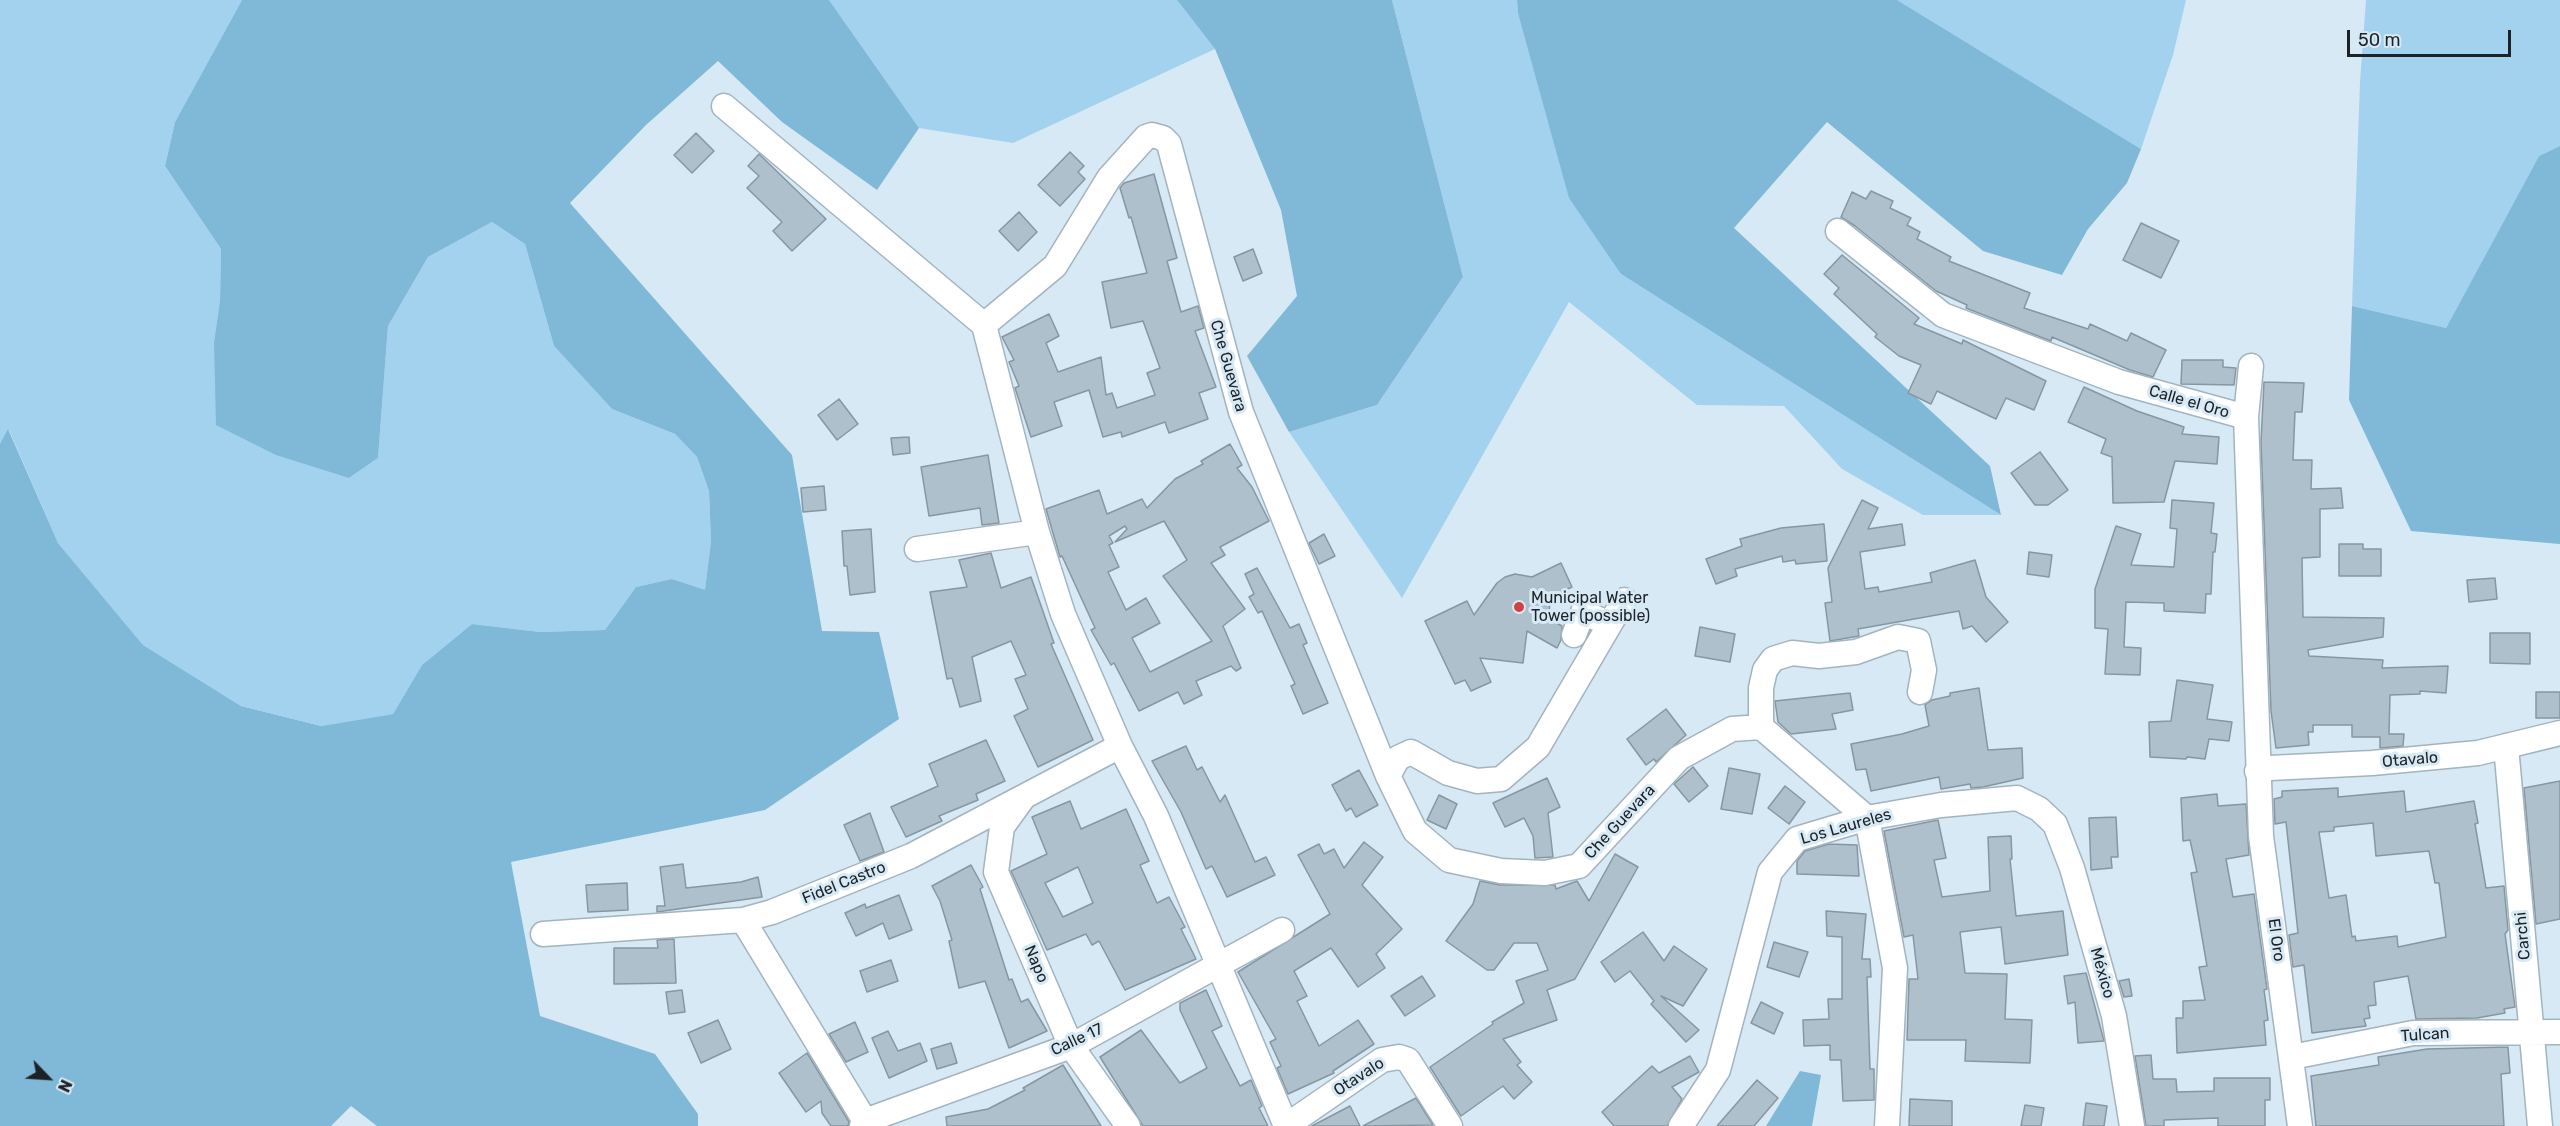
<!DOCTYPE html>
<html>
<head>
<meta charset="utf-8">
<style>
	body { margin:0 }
	#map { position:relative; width:2560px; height:1126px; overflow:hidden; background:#d7e9f5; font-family:Rubik,sans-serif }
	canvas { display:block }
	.north { position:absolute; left:18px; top:1048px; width:60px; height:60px; -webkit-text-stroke:4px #d7e9f5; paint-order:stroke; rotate:115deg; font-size:16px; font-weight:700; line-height:24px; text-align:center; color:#1c2226 }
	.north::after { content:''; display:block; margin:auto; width:21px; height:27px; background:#1c2226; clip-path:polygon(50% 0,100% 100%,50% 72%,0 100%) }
	.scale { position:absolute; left:2347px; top:30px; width:164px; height:27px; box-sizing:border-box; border:3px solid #1c2226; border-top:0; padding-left:8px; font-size:18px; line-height:21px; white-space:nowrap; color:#1c2226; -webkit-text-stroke:4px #d7e9f5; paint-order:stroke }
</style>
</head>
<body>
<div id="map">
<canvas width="2560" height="1126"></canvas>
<div class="north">N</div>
<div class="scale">50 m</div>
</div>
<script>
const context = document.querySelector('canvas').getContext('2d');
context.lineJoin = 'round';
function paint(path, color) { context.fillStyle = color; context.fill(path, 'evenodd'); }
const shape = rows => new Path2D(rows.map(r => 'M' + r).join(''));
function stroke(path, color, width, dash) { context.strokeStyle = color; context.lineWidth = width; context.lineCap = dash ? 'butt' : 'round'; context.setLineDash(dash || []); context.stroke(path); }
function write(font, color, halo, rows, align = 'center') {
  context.font = font + ' Rubik,sans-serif'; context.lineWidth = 6; context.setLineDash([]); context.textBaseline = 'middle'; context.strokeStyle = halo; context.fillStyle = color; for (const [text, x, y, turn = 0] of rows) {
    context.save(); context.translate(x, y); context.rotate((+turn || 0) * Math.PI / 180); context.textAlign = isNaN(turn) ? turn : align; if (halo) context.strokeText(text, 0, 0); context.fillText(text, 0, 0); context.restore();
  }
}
paint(shape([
	[0,0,242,0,175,122,165,166,221,249,220,300,214,342,349,478,378,458,388,326,428,257,492,222,525,244,554,346,612,409,675,434,697,457,709,491,711,541,705,591,672,579,636,587,605,630,540,632,472,624,422,665,393,714,321,726,241,706,143,645,58,543,9,430,0,444],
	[829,0,1177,0,1215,49,1013,143,919,128],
	[1392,0,1517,0,1518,13,1621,274,2001,515,1923,515,1842,469,1784,406,1697,405,1569,302,1402,598,1289,432,1377,405,1463,277],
	[1897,0,2186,0,2173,55,2141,149],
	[2366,0,2560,0,2560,146,2539,156,2446,328,2352,306,2360,82]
]), '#a2d2ee');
paint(shape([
	[242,0,829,0,919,128,877,190,782,122,718,61,646,125,570,203,792,455,822,631,879,632,899,719,765,810,511,862,540,1016,655,1054,698,1114,698,1126,377,1126,351,1106,331,1126,0,1126,0,444,8,429,58,543,143,645,241,706,321,726,393,714,422,665,472,624,540,632,605,630,636,587,672,579,705,590,711,541,709,491,697,457,675,434,612,409,554,346,525,244,492,222,428,257,388,326,378,458,349,478,276,455,216,425,214,342,220,300,221,249,165,166,175,122],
	[1177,0,1392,0,1463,277,1377,405,1289,432,1247,356,1297,296,1281,210,1215,49],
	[1517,0,1897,0,2141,149,2127,183,2088,229,2062,275,1983,251,1827,122,1734,228,1990,466,2001,515,1621,274,1569,198,1518,13],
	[2560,146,2560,544,2411,531,2349,400,2352,306,2446,328,2539,156],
	[1800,1071,1821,1075,1812,1126,1766,1126]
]), '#80b8d7');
const building = shape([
	[696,133,714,151,692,173,674,155,696,133],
	[1070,152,1084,166,1078,172,1085,179,1060,206,1038,185,1070,152],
	[759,154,826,219,792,251,773,231,782,222,747,188,759,176,748,166,759,154],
	[1154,174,1177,258,1167,261,1181,312,1198,306,1204,328,1195,331,1216,387,1199,393,1208,419,1169,433,1165,422,1122,437,1121,432,1103,437,1089,390,1054,402,1062,426,1031,437,1015,388,1019,386,1009,362,1014,360,1002,337,1049,314,1059,336,1046,343,1058,372,1101,357,1106,395,1112,393,1117,408,1155,395,1147,373,1160,368,1143,321,1111,328,1102,282,1147,273,1131,217,1129,218,1120,188,1124,183,1154,174],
	[1871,191,1893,201,1890,208,1911,218,1907,225,1920,232,1917,239,1951,257,1949,261,2030,293,2024,308,2088,329,2090,324,2127,341,2131,333,2166,350,2153,377,2130,370,2052,337,2051,341,1976,312,1966,308,1967,305,1936,291,1855,226,1841,217,1852,192,1866,199,1871,191],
	[1019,212,1037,232,1018,251,999,231,1019,212],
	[2141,223,2179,241,2161,278,2123,260,2141,223],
	[1253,249,1262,273,1243,281,1234,257,1253,249],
	[1842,255,1919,318,1914,324,1962,344,1963,340,2046,381,2034,410,2006,398,1996,419,1937,391,1931,404,1908,393,1921,365,1899,356,1875,337,1877,334,1834,294,1839,288,1824,274,1842,255],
	[2182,360,2223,360,2223,367,2236,368,2234,385,2181,384,2182,360],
	[2264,382,2304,383,2302,412,2295,412,2293,460,2312,460,2311,489,2341,488,2343,508,2320,509,2320,557,2302,558,2303,617,2384,618,2383,637,2308,650,2309,656,2383,660,2382,668,2448,666,2446,693,2420,691,2420,694,2390,695,2389,734,2404,734,2403,746,2380,748,2380,737,2352,737,2352,725,2313,725,2313,732,2308,732,2309,745,2276,748,2271,711,2261,442,2264,382],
	[2084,387,2137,411,2184,427,2182,434,2219,437,2217,464,2175,461,2164,502,2113,503,2112,457,2101,453,2106,439,2068,422,2084,387],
	[839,399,858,424,837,440,818,415,839,399],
	[909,437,910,453,893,455,891,438,909,437],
	[1230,444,1242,465,1237,468,1252,487,1269,521,1220,547,1225,555,1211,563,1245,609,1223,626,1241,668,1236,671,1231,666,1196,681,1202,695,1184,704,1178,692,1139,711,1114,663,1111,665,1091,630,1095,628,1062,556,1060,557,1046,509,1099,490,1107,514,1142,499,1147,508,1175,479,1203,464,1201,461,1230,444],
	[1164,521,1187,560,1163,576,1212,641,1150,672,1132,638,1160,623,1146,598,1126,610,1108,572,1119,567,1109,545,1113,543,1109,536,1125,526,1127,529,1115,542,1164,521],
	[2040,452,2068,490,2048,505,2035,505,2011,473,2040,452],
	[988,455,999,523,982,525,980,508,929,516,921,467,988,455],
	[824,486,826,510,803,512,801,488,824,486],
	[1862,500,1878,508,1868,529,1902,524,1905,545,1860,552,1865,589,1878,587,1879,592,1932,582,1930,573,1975,560,1986,597,2008,622,1986,642,1972,626,1963,629,1959,611,1858,629,1859,636,1830,641,1825,603,1832,602,1828,568,1862,500],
	[2172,500,2214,503,2211,533,2217,534,2215,552,2213,552,2211,594,2206,594,2205,613,2164,611,2164,603,2126,602,2124,647,2141,648,2140,675,2105,674,2108,629,2095,628,2095,589,2116,526,2141,534,2131,565,2174,567,2177,529,2170,528,2172,500],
	[1824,524,1827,561,1796,564,1795,560,1783,562,1782,556,1735,569,1737,576,1716,584,1706,559,1742,546,1740,539,1781,528,1824,524],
	[871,529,875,592,850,595,847,566,844,566,842,531,871,529],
	[1324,534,1335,556,1319,564,1309,543,1324,534],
	[2339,544,2363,544,2363,549,2381,549,2381,576,2339,576,2339,544],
	[2029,552,2052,555,2049,577,2027,574,2029,552],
	[991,553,1001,588,1031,577,1054,643,1051,644,1093,740,1038,767,1014,716,1028,709,1015,679,1026,675,1011,641,972,657,981,701,960,707,952,678,947,679,930,592,967,587,959,560,991,553],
	[1561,563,1572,587,1550,597,1549,619,1562,626,1561,640,1557,648,1527,631,1523,663,1480,658,1491,682,1471,691,1465,680,1455,684,1425,621,1467,601,1474,615,1497,583,1505,577,1515,574,1532,577,1561,563],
	[1257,568,1290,628,1299,624,1307,643,1303,645,1328,703,1303,714,1291,686,1295,684,1262,611,1258,613,1249,597,1254,594,1245,574,1257,568],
	[2495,578,2497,599,2469,602,2467,580,2495,578],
	[1700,627,1735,634,1730,662,1695,656,1700,627],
	[2490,633,2530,633,2530,664,2490,663,2490,633],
	[2177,680,2213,685,2207,719,2232,722,2229,741,2209,739,2205,759,2187,757,2186,759,2150,757,2149,722,2171,721,2177,680],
	[1979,688,1988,750,2022,748,2023,778,1983,787,1971,788,1970,784,1941,789,1939,777,1871,791,1866,769,1856,770,1851,744,1902,734,1929,726,1925,705,1932,700,1950,696,1950,693,1979,688],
	[2536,692,2560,692,2560,718,2536,718,2536,692],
	[1850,693,1853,710,1832,714,1836,729,1791,734,1778,722,1775,701,1850,693],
	[1666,709,1686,735,1656,762,1654,759,1646,765,1627,739,1666,709],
	[986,740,1005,781,976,794,978,800,939,816,942,821,906,837,891,807,938,786,929,764,986,740],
	[1186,746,1197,770,1202,767,1220,802,1225,795,1255,862,1266,857,1275,875,1227,897,1212,866,1206,869,1181,812,1152,761,1186,746],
	[1693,767,1708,786,1689,802,1674,784,1693,767],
	[1729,768,1760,774,1752,814,1721,809,1729,768],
	[1359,770,1378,805,1356,817,1351,808,1346,811,1332,785,1359,770],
	[1547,778,1560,807,1548,813,1553,857,1535,858,1533,836,1524,818,1505,827,1493,803,1547,778],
	[2560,781,2560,919,2536,924,2524,788,2560,781],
	[1785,786,1805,802,1789,824,1768,808,1785,786],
	[2338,788,2338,797,2404,791,2406,812,2474,801,2478,823,2475,824,2486,888,2504,886,2508,930,2505,934,2515,1007,2504,1009,2505,1013,2477,1018,2416,1019,2408,976,2374,982,2376,1005,2368,1006,2370,1018,2364,1019,2366,1026,2312,1033,2304,965,2293,967,2289,935,2298,933,2286,822,2275,824,2274,799,2282,797,2282,791,2338,788],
	[2373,823,2376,856,2429,851,2435,883,2439,883,2446,937,2398,947,2397,936,2356,941,2355,936,2352,937,2346,895,2329,898,2319,832,2334,831,2334,827,2373,823],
	[2217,794,2218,806,2246,804,2249,855,2226,859,2233,897,2254,894,2267,989,2264,990,2268,1020,2264,1021,2266,1045,2177,1053,2176,1018,2183,1018,2183,1001,2205,1000,2199,967,2207,966,2191,873,2197,872,2190,840,2183,841,2181,798,2217,794],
	[1439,795,1457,804,1446,829,1427,820,1439,795],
	[1070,801,1081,829,1126,809,1149,861,1140,865,1157,903,1169,897,1185,927,1181,929,1196,959,1125,990,1099,941,1092,945,1086,934,1047,950,1011,871,1047,854,1032,817,1070,801],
	[1078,867,1093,903,1063,917,1045,883,1078,867],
	[870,813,884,852,860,861,844,825,870,813],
	[2116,817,2118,857,2111,857,2112,868,2091,870,2089,818,2116,817],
	[1938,820,1946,858,1934,860,1942,897,1990,891,1988,837,2011,836,2012,859,2010,859,2016,916,2063,911,2068,955,2005,964,2001,927,1960,932,1965,973,2007,974,2005,1019,2032,1020,2030,1063,1965,1061,1966,1040,1907,1040,1909,979,1918,979,1913,935,1904,937,1884,831,1938,820],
	[1364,842,1383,857,1362,885,1402,929,1376,954,1385,968,1358,987,1331,948,1294,971,1307,996,1297,1001,1319,1046,1358,1020,1374,1044,1333,1071,1334,1073,1288,1094,1277,1068,1281,1066,1270,1042,1276,1039,1238,972,1330,914,1298,855,1319,844,1324,854,1334,849,1344,868,1364,842],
	[1829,844,1857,845,1859,876,1797,874,1797,861,1805,851,1829,844],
	[1615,854,1638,867,1575,979,1547,990,1557,1020,1503,1039,1521,1062,1517,1065,1532,1082,1514,1099,1503,1086,1461,1116,1430,1067,1493,1024,1492,1022,1524,1003,1516,981,1548,970,1537,943,1514,943,1494,970,1487,970,1446,941,1473,904,1480,881,1500,885,1555,885,1556,889,1577,881,1589,901,1615,854],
	[683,864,686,888,741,882,758,877,762,897,657,912,657,906,665,906,660,867,683,864],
	[971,865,983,887,980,889,1009,980,1012,979,1021,1002,1028,999,1047,1031,1009,1048,985,981,959,988,949,941,952,940,940,901,932,886,971,865],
	[627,883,628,910,588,912,586,885,627,883],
	[899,895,912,930,889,939,883,923,856,936,845,913,865,904,866,908,899,895],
	[1826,911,1866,914,1862,959,1870,959,1871,977,1867,977,1870,1069,1874,1069,1874,1100,1843,1101,1841,1060,1830,1060,1830,1045,1804,1046,1803,1020,1829,1019,1828,999,1842,999,1842,937,1827,936,1826,911],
	[1643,932,1664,961,1674,946,1707,969,1683,1006,1661,996,1699,1030,1686,1042,1651,1004,1654,1001,1630,971,1615,982,1601,962,1643,932],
	[674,939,676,983,614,984,614,948,658,948,657,940,674,939],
	[1774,942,1808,952,1799,977,1767,967,1774,942],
	[891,960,898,981,867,992,860,971,891,960],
	[2086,973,2104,1041,2078,1043,2075,1002,2068,1004,2064,976,2086,973],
	[1422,976,1435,996,1405,1016,1391,996,1422,976],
	[2129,979,2132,996,2124,997,2119,981,2129,979],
	[682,990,685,1012,669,1014,666,992,682,990],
	[1206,990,1222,1026,1212,1031,1240,1086,1251,1080,1262,1106,1259,1108,1268,1126,1143,1126,1100,1057,1141,1030,1180,1083,1207,1068,1180,1010,1180,1003,1206,990],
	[1761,1002,1783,1013,1774,1034,1751,1023,1761,1002],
	[718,1020,731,1049,701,1063,688,1033,718,1020],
	[855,1022,868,1052,846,1062,829,1034,855,1022],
	[888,1031,898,1051,920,1043,927,1061,889,1078,872,1038,888,1031],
	[951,1043,957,1063,937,1069,931,1049,951,1043],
	[2508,1047,2510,1073,2501,1074,2504,1126,2316,1126,2311,1076,2379,1065,2378,1057,2427,1049,2508,1047],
	[807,1053,849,1122,848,1126,831,1126,822,1113,821,1101,806,1112,779,1073,807,1053],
	[2151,1055,2153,1079,2176,1079,2177,1092,2214,1091,2214,1078,2270,1078,2270,1100,2265,1100,2265,1126,2218,1126,2218,1118,2164,1120,2164,1126,2146,1126,2135,1056,2151,1055],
	[1690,1056,1699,1072,1672,1087,1682,1099,1667,1126,1614,1126,1602,1112,1652,1066,1659,1073,1690,1056],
	[1063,1065,1101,1126,947,1126,946,1117,988,1109,1025,1090,1023,1088,1063,1065],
	[1757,1080,1778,1098,1754,1126,1717,1126,1757,1080],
	[1416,1098,1433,1125,1363,1126,1416,1098],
	[1910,1099,1952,1101,1952,1126,1909,1126,1910,1099],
	[2086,1103,2107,1106,2104,1126,2083,1126,2086,1103],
	[2025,1105,2044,1108,2041,1126,2021,1126,2025,1105],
	[1350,1106,1360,1126,1312,1126,1350,1106]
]);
paint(building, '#aec0cb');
stroke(building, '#8697a2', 1.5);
const minor = shape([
	[724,106,984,325],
	[1838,231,1943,315,2119,382,2246,417,2261,836,2300,1126],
	[984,325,1055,266,1109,178,1146,137,1152,135,1163,138,1169,144,1241,412,1388,776,1415,831,1449,860,1501,871,1545,873,1579,866,1679,758,1732,729,1761,727,1867,818,1895,968,1887,1126],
	[984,325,1037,532,1063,614,1120,746,1156,816,1286,1126],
	[2246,417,2251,366],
	[917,549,1037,532],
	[1574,635,1583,612,1609,624],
	[1761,727,1761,688,1765,670,1773,659,1792,653,1819,656,1856,652,1898,637,1918,641,1924,670,1920,692],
	[2506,746,2540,1126],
	[2257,771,2270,768,2372,763,2478,753,2560,733],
	[1388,776,1398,758,1411,752,1448,773,1477,781,1501,779,1538,747,1624,600],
	[1023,798,1002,827,996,872,1071,1046,1128,1126],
	[743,920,865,1121],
	[543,934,743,920,772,912,911,856,1120,746],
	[2292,1057,2413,1033,2560,1032],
	[862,1126,865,1121,1071,1046,1282,930],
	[1286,1126,1382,1060,1399,1057,1408,1060,1450,1126],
	[1681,1126,1718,1070,1770,872,1797,839,1867,818,1941,805,2017,798,2039,809,2055,824,2072,868,2114,1016,2132,1126]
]);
stroke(minor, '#a2b4bf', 27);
stroke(minor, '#fff', 24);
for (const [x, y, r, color] of [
	[1519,607,6,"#d04142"]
]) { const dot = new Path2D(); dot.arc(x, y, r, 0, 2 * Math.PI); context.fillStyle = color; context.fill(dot); stroke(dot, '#d7e9f5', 2); }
write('16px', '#1c2226', '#d7e9f5', [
	["Che Guevara",1228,366,74],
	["Calle el Oro",2189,402,16],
	["Otavalo",2410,760,-5],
	["Che Guevara",1620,822,-47],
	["Los Laureles",1846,827,-16],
	["Fidel Castro",844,883,-22],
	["Carchi",2523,936,-95],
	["El Oro",2276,940,82],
	["Napo",1036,964,67],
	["México",2102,973,74],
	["Tulcan",2425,1035,-4],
	["Calle 17",1077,1040,-25],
	["Otavalo",1359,1077,-33]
]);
write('16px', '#1c2226', '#d7e9f5', [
	["Municipal Water",1531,598],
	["Tower (possible)",1531,616]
], 'left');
</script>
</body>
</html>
